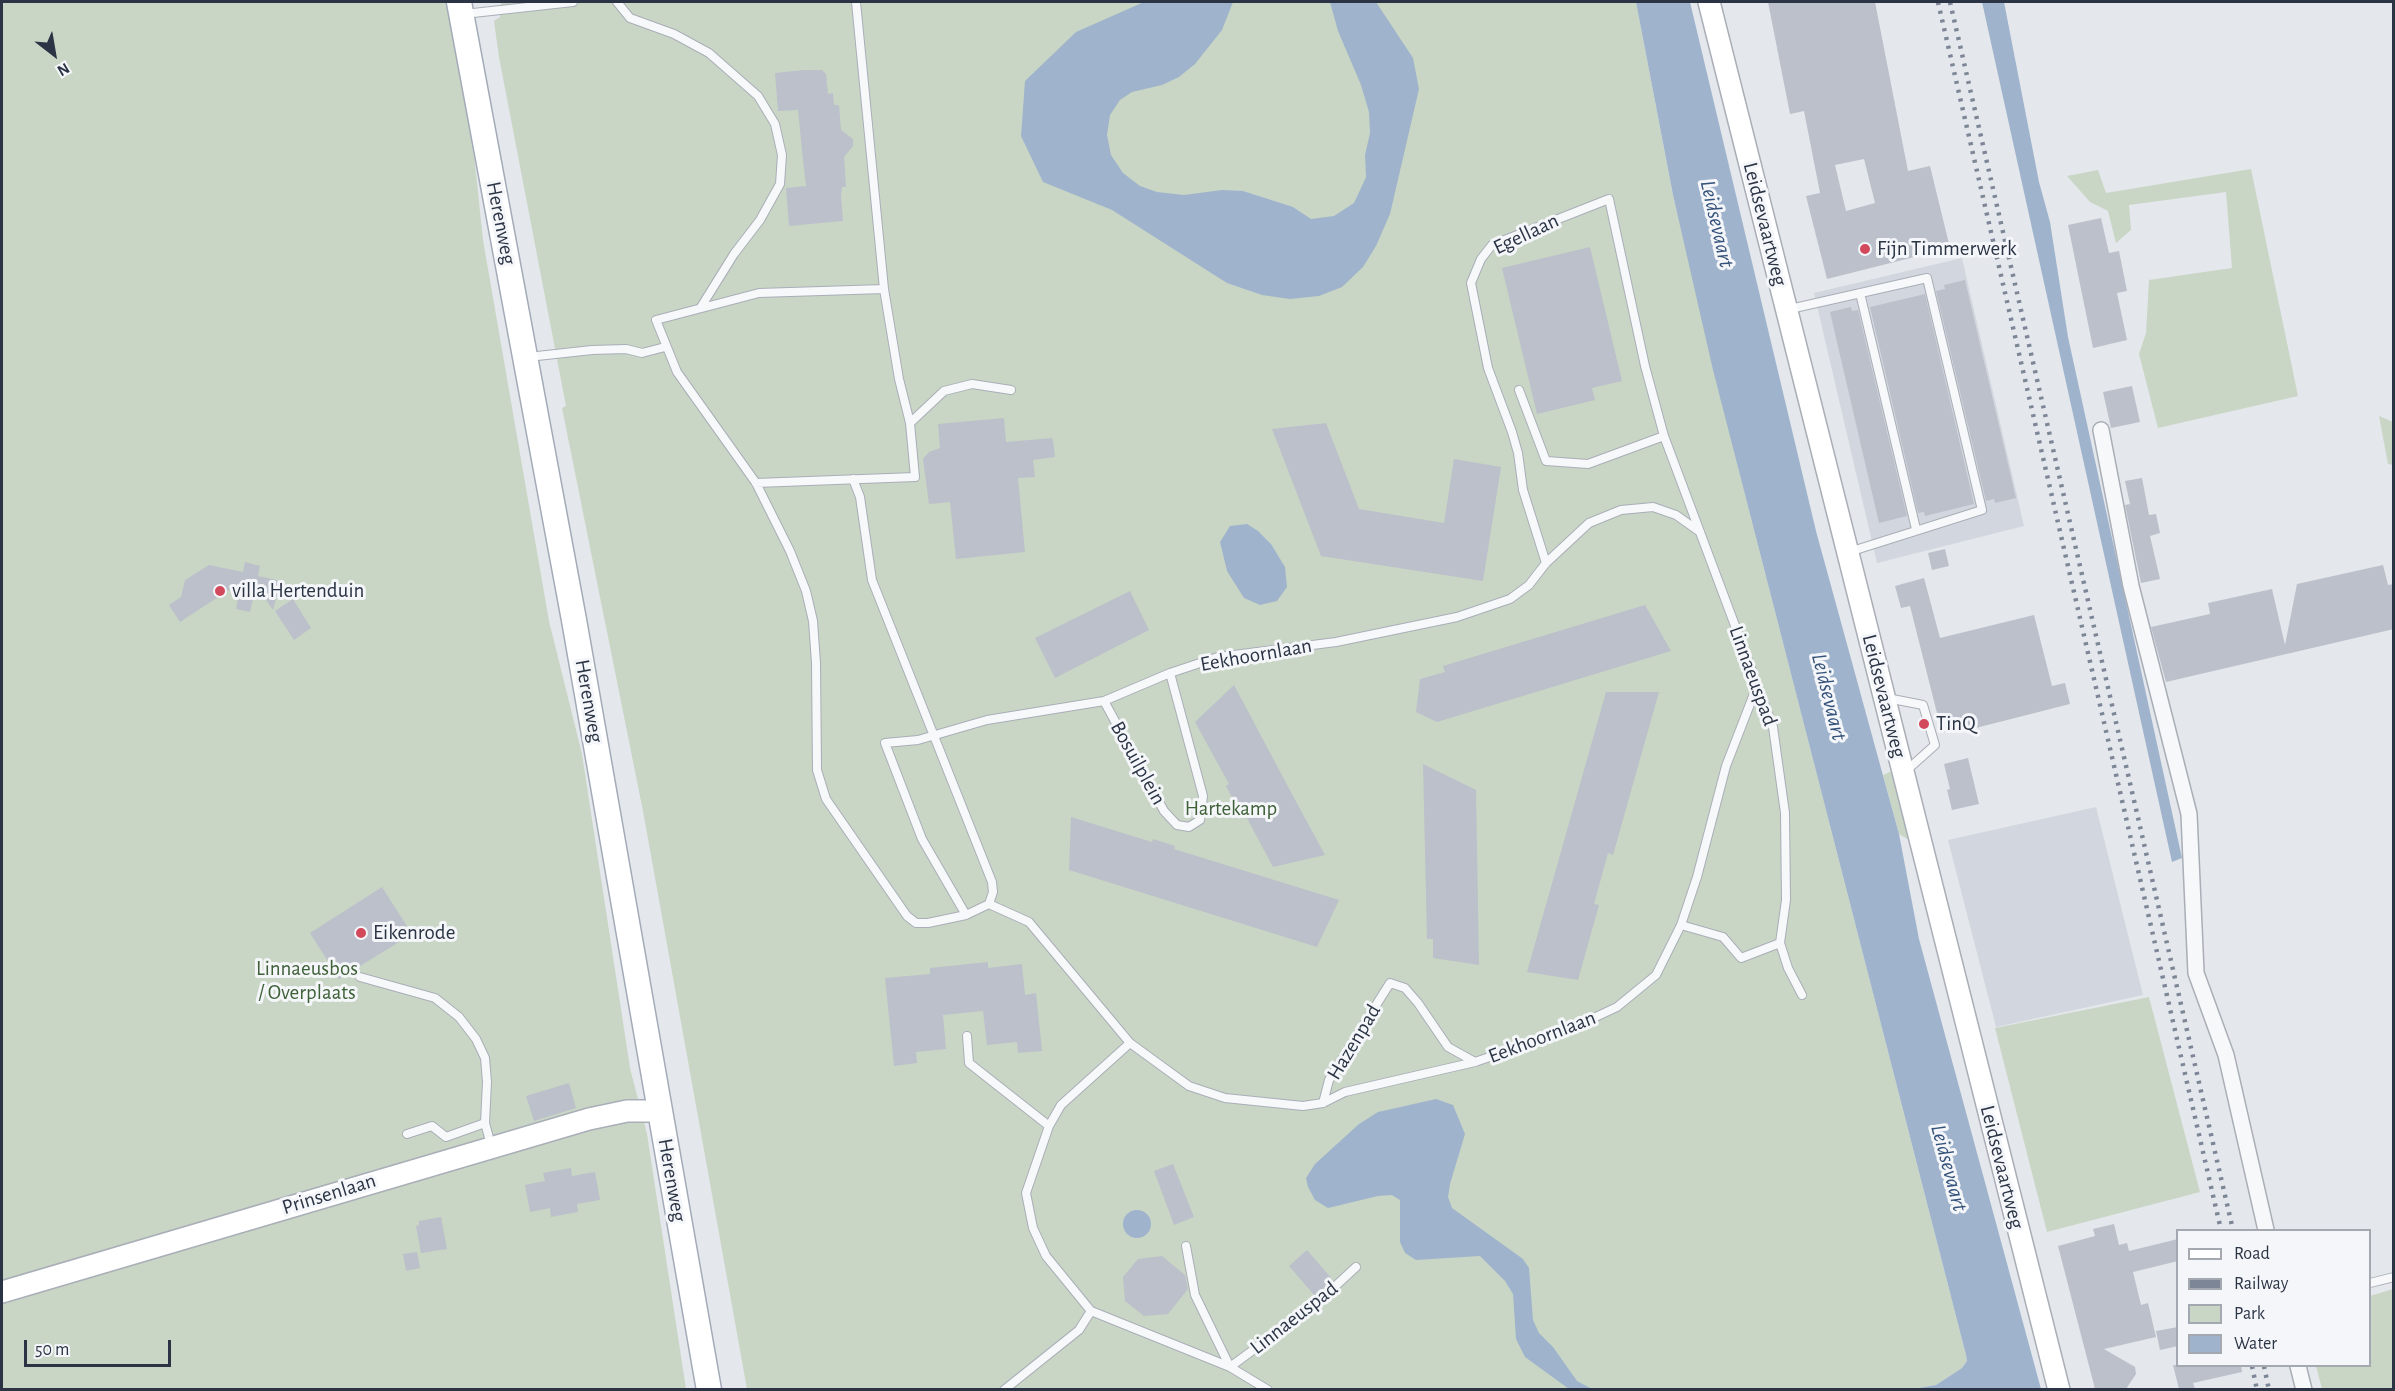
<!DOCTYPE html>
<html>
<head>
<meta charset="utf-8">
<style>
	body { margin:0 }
	#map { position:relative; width:2395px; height:1391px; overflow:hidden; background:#e4e7ec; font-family:"Alegreya Sans",sans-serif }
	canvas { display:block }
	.frame { position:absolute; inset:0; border:3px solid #2b3445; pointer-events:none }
	.legend { position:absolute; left:2176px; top:1229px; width:195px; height:138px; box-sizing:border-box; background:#f4f6f9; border:2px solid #a4a8b1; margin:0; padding:8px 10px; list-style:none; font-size:18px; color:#2b3445 }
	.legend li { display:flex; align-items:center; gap:12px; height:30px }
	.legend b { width:30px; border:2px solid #a4a8b1 }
	.north { position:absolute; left:24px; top:24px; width:60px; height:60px; -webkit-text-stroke:4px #f4f6f9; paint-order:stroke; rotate:149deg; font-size:16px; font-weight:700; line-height:24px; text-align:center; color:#2b3445 }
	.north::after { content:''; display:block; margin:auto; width:21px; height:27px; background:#2b3445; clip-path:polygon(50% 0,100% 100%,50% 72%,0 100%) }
	.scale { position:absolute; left:24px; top:1340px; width:147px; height:27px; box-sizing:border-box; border:3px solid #2b3445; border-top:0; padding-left:8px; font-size:18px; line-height:21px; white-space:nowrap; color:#2b3445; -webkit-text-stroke:4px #f4f6f9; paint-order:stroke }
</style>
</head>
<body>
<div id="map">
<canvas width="2395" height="1391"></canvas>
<div class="frame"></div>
<ul class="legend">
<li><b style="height:8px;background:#fff"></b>Road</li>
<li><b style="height:8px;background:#7d8696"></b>Railway</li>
<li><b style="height:16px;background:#c9d6c5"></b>Park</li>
<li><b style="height:16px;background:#9fb4cc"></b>Water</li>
</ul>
<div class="north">N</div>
<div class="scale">50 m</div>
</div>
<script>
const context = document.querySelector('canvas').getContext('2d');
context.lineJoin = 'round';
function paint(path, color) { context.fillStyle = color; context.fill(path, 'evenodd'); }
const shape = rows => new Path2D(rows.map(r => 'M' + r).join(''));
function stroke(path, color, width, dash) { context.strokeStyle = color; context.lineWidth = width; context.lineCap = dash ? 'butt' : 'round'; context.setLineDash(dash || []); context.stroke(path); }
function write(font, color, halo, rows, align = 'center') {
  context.font = font + ' "Alegreya Sans",sans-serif'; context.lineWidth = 6; context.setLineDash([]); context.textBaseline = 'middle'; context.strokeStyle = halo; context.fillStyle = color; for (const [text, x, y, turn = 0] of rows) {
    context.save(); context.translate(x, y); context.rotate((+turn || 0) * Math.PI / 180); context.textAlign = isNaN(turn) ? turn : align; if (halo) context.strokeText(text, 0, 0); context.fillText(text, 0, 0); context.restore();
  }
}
paint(shape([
	[1962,258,2024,526,1877,563,1814,293],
	[2096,807,2143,995,1996,1027,1948,840]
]), '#d2d6de');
paint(shape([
	[2,2,448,2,468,97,483,240,549,621,582,754,630,1068,647,1134,686,1389,2,1389],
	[501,2,1636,2,1673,195,1745,494,1966,1355,1967,1361,1962,1368,1936,1385,1915,1390,747,1389,643,811,562,408,566,406,499,57,494,21,500,17],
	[2251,169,2298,396,2158,428,2139,354,2146,333,2149,280,2232,268,2226,192,2129,205,2131,230,2116,243,2108,211,2090,202,2067,176,2098,170,2106,193],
	[2379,416,2393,422,2393,465,2388,464],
	[1892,771,1909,840,1899,834,1883,775],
	[2149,997,2200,1192,2047,1232,1995,1028],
	[2393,1289,2393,1389,2322,1389,2316,1366,2370,1366,2370,1296]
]), '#c9d6c5');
paint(shape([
	[1144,2,1233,2,1222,30,1195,64,1179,77,1162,85,1132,92,1120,100,1110,115,1107,135,1111,155,1123,173,1140,186,1157,192,1184,195,1222,190,1243,191,1293,207,1311,219,1334,216,1354,203,1366,177,1365,155,1370,133,1369,112,1361,85,1338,31,1330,2,1376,2,1413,58,1419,89,1390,214,1376,246,1363,267,1342,287,1319,296,1290,299,1262,295,1227,283,1112,210,1043,182,1021,136,1025,81,1076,32],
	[1636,2,1690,2,1816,531,1899,834,1919,939,2041,1389,1914,1389,1936,1385,1962,1368,1967,1361,1966,1355,1713,370,1673,195],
	[1982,2,2004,2,2039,182,2050,222,2068,337,2182,858,2172,862],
	[1247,524,1258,531,1271,544,1285,567,1287,587,1277,601,1260,605,1244,598,1227,571,1220,542,1230,526],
	[1436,1099,1453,1105,1465,1134,1450,1184,1448,1197,1452,1208,1523,1259,1529,1268,1533,1320,1539,1333,1553,1347,1577,1381,1592,1389,1569,1389,1525,1357,1516,1339,1513,1294,1505,1281,1480,1256,1416,1260,1405,1253,1400,1242,1400,1200,1392,1195,1378,1196,1328,1208,1315,1200,1308,1187,1306,1178,1315,1164,1359,1124,1378,1112],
	'1123 1224a14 14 0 1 1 28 0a14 14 0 1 1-28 0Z'
]), '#9fb4cc');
paint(shape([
	[1768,2,1875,2,1908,171,1930,166,1950,248,1827,279,1806,196,1820,193,1804,111,1790,114],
	[1864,159,1875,203,1846,211,1835,165],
	[804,70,822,70,826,74,828,94,833,93,834,105,839,105,841,130,853,139,853,146,844,157,846,187,842,187,841,196,843,221,789,226,786,188,806,186,803,160,798,110,778,111,775,73],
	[2101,218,2109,253,2119,251,2127,291,2117,293,2127,340,2093,348,2068,225],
	[1590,247,1622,381,1592,388,1595,400,1537,414,1502,268],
	[1965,280,2016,498,1995,503,1994,499,1986,501,1936,291,1945,289,1944,285],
	[1925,294,1974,504,1925,516,1924,512,1918,513,1870,307],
	[1851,307,1852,311,1858,310,1907,516,1879,523,1830,312],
	[2132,386,2140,422,2111,428,2103,392],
	[1004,418,1006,442,1052,438,1053,441,1055,457,1033,460,1035,477,1018,478,1025,552,956,559,950,502,929,504,923,459,929,452,940,448,938,424],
	[1326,423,1359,509,1444,523,1454,459,1501,467,1483,581,1321,556,1272,429],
	[2142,478,2149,515,2156,514,2160,533,2150,536,2160,579,2141,583,2125,505,2130,504,2125,481],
	[1945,549,1949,566,1932,570,1928,553],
	[245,562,260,566,258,576,281,581,273,610,256,585,250,612,236,609,241,582,180,622,169,605,181,597,185,580,209,565,243,572],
	[2383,565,2388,585,2394,584,2394,629,2166,682,2151,627,2210,614,2208,603,2272,589,2285,645,2297,584],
	[1924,578,1940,638,2034,615,2052,686,2065,683,2070,704,1960,732,1959,728,1942,733,1910,606,1901,608,1895,586],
	[1130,591,1149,630,1055,678,1035,638],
	[293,599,311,628,294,640,275,611],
	[1645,605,1671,651,1437,722,1416,712,1420,679,1445,672,1443,666],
	[1234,685,1293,796,1325,855,1273,867,1240,805,1237,807,1226,786,1229,784,1195,722],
	[1606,692,1659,692,1613,855,1608,853,1594,904,1599,905,1578,980,1527,972],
	[1968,758,1979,804,1952,810,1947,790,1950,789,1944,764],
	[1423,764,1476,790,1479,965,1433,958,1433,939,1427,939],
	[1071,817,1152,842,1153,839,1175,846,1174,849,1339,900,1317,947,1069,870],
	[382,887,412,934,339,979,310,933],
	[988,962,988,968,1022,964,1025,995,1036,993,1042,1051,1018,1053,1017,1042,987,1045,983,1011,943,1015,946,1049,916,1052,917,1063,894,1066,885,978,930,974,930,968],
	[569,1083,576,1108,534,1121,526,1096],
	[1173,1164,1194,1217,1174,1225,1154,1171],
	[571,1168,572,1176,595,1172,600,1200,577,1204,578,1212,551,1217,550,1208,530,1212,525,1185,545,1181,543,1173],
	[441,1217,447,1249,421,1253,416,1226,419,1225,419,1221],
	[2114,1224,2119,1245,2127,1243,2129,1251,2178,1239,2178,1261,2133,1272,2141,1305,2148,1303,2156,1337,2104,1349,2135,1367,2136,1374,2126,1389,2095,1389,2058,1246,2095,1236,2093,1229],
	[1307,1250,1333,1280,1315,1296,1289,1266],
	[417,1252,420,1268,406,1271,403,1254],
	[1162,1256,1185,1275,1188,1289,1168,1314,1144,1316,1125,1301,1123,1277,1138,1259],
	[2178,1327,2178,1346,2160,1350,2156,1331],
	[2173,1365,2241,1365,2242,1372,2193,1383,2195,1389,2179,1389]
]), '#bbc0ca');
const lane = shape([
	[617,2,630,18,674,34,709,53,758,96,775,124,782,155,780,184,760,220,734,254,701,307],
	[464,14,573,2],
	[884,289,759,293,656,320,677,372,756,483,790,551,806,591,813,621,816,663,817,770,826,799,907,916,916,923,928,923,966,915,989,904,1029,922,1130,1043,1189,1086,1225,1098,1303,1106,1323,1103,1345,1092,1475,1062,1568,1030,1617,1007,1656,975,1681,925,1697,877,1726,766,1757,686],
	[1860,293,1916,529],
	[1790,309,1927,278,1982,510,1849,552],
	[528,357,592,350,626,349,642,353,665,347],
	[1519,390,1546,461,1588,464,1664,436],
	[910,423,944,391,972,384,1011,390],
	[853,479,860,497,872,580,992,882,993,892,989,904],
	[756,483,915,477,910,423,899,379,884,289,856,2],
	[1546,563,1523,490,1518,453,1512,432,1488,368,1471,283,1481,259,1492,245,1609,199,1645,366,1664,436,1773,727,1785,813,1786,900,1780,943,1788,968,1802,995],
	[1887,698,1923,705,1935,745,1907,770],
	[1104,701,1164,811,1177,825,1189,827,1200,820,1203,796,1170,673],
	[966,915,922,839,885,743,918,740,987,720,1104,701,1170,673,1218,657,1336,642,1457,617,1510,599,1529,585,1546,563,1589,523,1621,510,1653,507,1676,515,1700,532],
	[1681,925,1723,937,1741,958,1780,943],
	[360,977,435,998,459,1017,476,1039,485,1058,487,1082,485,1123,491,1145],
	[967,1036,969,1063,1049,1126],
	[1323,1103,1329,1080,1390,983,1405,988,1418,1003,1448,1047,1475,1062],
	[407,1134,432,1126,446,1137,485,1123],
	[1186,1246,1195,1295,1230,1367],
	[2370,1283,2394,1277],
	[1091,1311,1230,1367],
	[1004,1390,1079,1330,1091,1311,1046,1256,1033,1228,1026,1193,1049,1126,1061,1105,1130,1043],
	[1268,1390,1230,1367,1317,1303,1356,1267]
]);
const street = shape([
	[2101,430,2131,586,2189,814,2196,973,2226,1055,2266,1230],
	[2298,1366,2304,1390]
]);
const secondary = shape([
	[1709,2,2059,1390],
	[2,1292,589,1119,627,1111,659,1111]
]);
const primary = shape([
	[459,2,574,620,709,1390]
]);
stroke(lane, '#a9aeb7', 10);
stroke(street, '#a9aeb7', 18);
stroke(secondary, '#a9aeb7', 24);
stroke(primary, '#a3abb8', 27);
stroke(lane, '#f7f8fa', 8);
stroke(street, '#f7f8fa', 15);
stroke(secondary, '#fff', 21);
stroke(primary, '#fff', 24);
stroke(shape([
	[1938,2,2221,1230],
	[1950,2,2233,1230],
	[2252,1366,2257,1390],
	[2264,1366,2269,1390]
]), '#7d8696', 4.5, [3, 6]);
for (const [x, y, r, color] of [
	[1865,249,6,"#d1495b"],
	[220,591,6,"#d1495b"],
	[1924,724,6,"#d1495b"],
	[361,933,6,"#d1495b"]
]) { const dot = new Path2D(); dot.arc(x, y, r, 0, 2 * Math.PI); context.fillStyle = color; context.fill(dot); stroke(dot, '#f4f6f9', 2); }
write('21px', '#2b3445', '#f4f6f9', [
	["Herenweg",501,223,79],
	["Leidsevaartweg",1765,224,76],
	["Egellaan",1526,234,-25],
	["Eekhoornlaan",1256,655,-10],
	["Linnaeuspad",1753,676,70],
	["Leidsevaartweg",1884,696,76],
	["Herenweg",589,701,80],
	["Bosuilplein",1138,763,61],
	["Eekhoornlaan",1542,1037,-21],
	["Hazenpad",1354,1042,-59],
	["Leidsevaartweg",2002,1167,76],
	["Herenweg",672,1180,80],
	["Prinsenlaan",329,1194,-17],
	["Linnaeuspad",1294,1318,-38]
]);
write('21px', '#2b3445', '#f4f6f9', [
	["Fijn Timmerwerk",1877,249],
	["villa Hertenduin",232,591],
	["TinQ",1936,724],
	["Eikenrode",373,933]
], 'left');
write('21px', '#3f6138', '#f4f6f9', [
	["Hartekamp",1231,809],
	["Linnaeusbos",307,969],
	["/ Overplaats",307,993]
]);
write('italic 22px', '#34527a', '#f4f6f9', [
	["Leidsevaart",1717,224,77],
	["Leidsevaart",1829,697,76],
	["Leidsevaart",1949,1168,75]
]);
</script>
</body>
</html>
